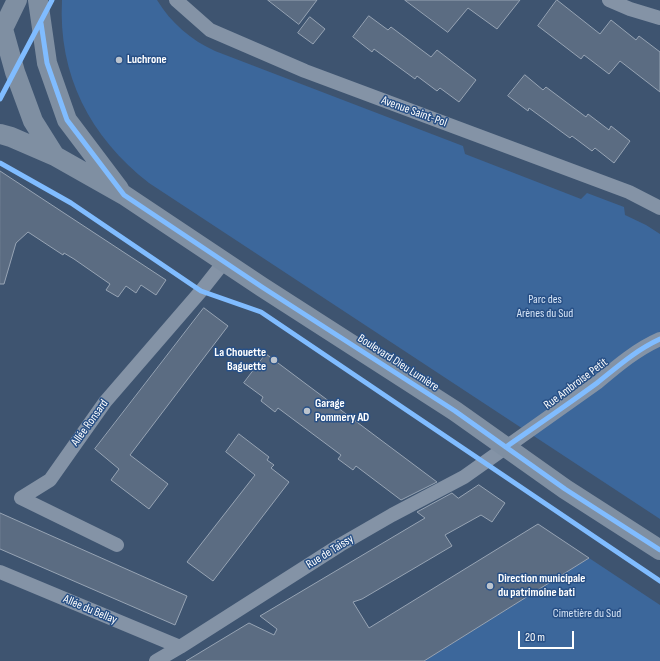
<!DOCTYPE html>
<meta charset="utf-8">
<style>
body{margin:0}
#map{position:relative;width:660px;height:661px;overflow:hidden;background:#3e5470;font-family:"Sofia Sans Condensed",sans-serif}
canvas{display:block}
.scale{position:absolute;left:518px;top:631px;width:56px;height:18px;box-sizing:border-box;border:2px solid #fff;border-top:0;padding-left:5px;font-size:12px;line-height:14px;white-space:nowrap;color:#fff;-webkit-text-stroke:3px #285086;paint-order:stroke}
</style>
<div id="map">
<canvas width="660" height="661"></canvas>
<div class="scale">20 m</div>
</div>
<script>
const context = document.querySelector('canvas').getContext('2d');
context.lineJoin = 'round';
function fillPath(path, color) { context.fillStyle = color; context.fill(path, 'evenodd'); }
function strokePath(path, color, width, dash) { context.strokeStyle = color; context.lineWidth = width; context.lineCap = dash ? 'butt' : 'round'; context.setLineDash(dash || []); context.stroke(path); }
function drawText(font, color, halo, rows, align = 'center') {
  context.font = font + ' "Sofia Sans Condensed",sans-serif'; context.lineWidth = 3; context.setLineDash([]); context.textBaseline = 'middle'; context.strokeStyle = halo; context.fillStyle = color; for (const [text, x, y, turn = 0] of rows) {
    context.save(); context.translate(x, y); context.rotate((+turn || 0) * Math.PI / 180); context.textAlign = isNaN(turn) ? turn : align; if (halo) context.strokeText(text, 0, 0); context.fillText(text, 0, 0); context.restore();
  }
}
fillPath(new Path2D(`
 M62,0H157C171,23 191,40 215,51L463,146L465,154L581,199L587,193L624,207L625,215L646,225L660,234V519L149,183C90,137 58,75 62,0Z
 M589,558L660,605V661H424Z`), '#3c679b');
const building = new Path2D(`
 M268,0H317L299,24Z
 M405,0H520L497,29L468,8L448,32Z
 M557,0L600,34L611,20L636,40L639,36L660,52V92L620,61L609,74L584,55L581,59L538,26Z
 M369,16L388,30L391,27L431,57L437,50L476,80L459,102L440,88L437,91L417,76L415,79L374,49L372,52L353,37Z
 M310,17L325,29L313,44L298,33Z
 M525,75L543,90L546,87L586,117L588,114L609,130L611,126L630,141L614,163L595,148L592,151L572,136L570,138L529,108L528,111L508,96Z
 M0,171L166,280L156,295L141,285L136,293L126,286L118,297L106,290L110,284L74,259L64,253L63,255L28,232L16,243L4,284H0Z
 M204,308L228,326L130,455L168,484L149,509L111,480L119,469L95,449Z
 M266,354L302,381L437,482L401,500L356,466L353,470L338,459L341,455L278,408L275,412L261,401L263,397L244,383Z
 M239,434L269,457L267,460L274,465L271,468L289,482L213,581L187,562L255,475L226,452Z
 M479,485L505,503L492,522L481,515L445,535L452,546L362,599L353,602L369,628L538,524L589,558L424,661H186L249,623L274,635L277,629L260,616L425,518L417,512L452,493L458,498Z
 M0,513L187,596L175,625L0,549Z`);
fillPath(building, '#5b6c82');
strokePath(building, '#97a4b4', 1);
strokePath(new Path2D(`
 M176,0L210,30L305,71L629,192L660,208
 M609,0L630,9L660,18
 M117,545L21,498L50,480L105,402L201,291L224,262
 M0,572L180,647
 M156,661L180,647L340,545L392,515L464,477L598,382C617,366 637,349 660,339`), '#8493a6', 14);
strokePath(new Path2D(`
 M38,0L47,63L67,120L119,189
 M3,29L15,72L33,121L55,156L124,195L262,287L455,411L565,489L660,550
 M0,35L17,0
 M0,134L11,137L55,156`), '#7f8fa2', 20);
strokePath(new Path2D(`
 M41,23L47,63L67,120L124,195L262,287L455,411L565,489L660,550
 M0,99L52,0
 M0,163L71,203L201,291L261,312L660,581
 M506,447C536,426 567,405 597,383C617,367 636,350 660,339`), '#80bcff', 5);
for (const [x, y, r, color] of [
 [119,60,4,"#bbc3cd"],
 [274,360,4,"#bbc3cd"],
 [307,411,4,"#bbc3cd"],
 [490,586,4,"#bbc3cd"]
]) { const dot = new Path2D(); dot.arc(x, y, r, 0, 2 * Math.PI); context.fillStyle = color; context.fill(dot); strokePath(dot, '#285086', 1.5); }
drawText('bold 12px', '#fff', '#285086', [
 ["Luchrone",127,60],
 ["La Chouette",266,353,"right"],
 ["Baguette",266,367,"right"],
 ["Garage",315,404],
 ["Pommery AD",315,418],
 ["Direction municipale",498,579],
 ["du patrimoine bati",498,593]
], 'left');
drawText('12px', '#fff', '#285086', [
 ["Avenue Saint-Pol",414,112,20],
 ["Boulevard Dieu Lumière",398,363,33],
 ["Rue Ambroise Petit",576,384,-37],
 ["Allée Ronsard",90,423,-54],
 ["Rue de Taissy",330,552,-32],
 ["Allée du Bellay",90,610,23]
]);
drawText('12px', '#d6e4f6', '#285086', [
 ["Parc des",545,300],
 ["Arènes du Sud",545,314],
 ["Cimetière du Sud",587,614]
]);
</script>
